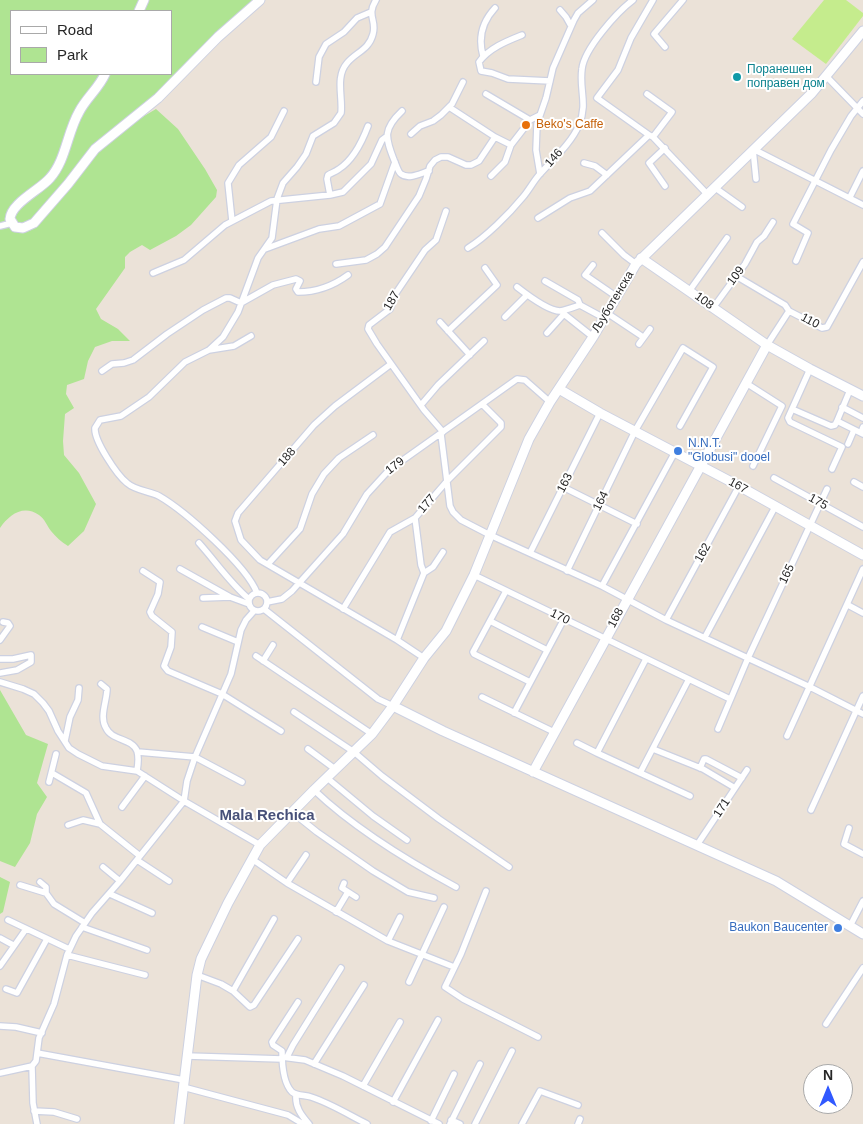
<!DOCTYPE html>
<meta charset="utf-8">
<style>
body{margin:0}
#map{position:relative;width:863px;height:1124px;overflow:hidden;background:#ebe2d8;font-family:Arial,sans-serif}
canvas{display:block}
.legend{position:absolute;left:10px;top:10px;width:162px;height:65px;box-sizing:border-box;background:#fff;border:1px solid #a9a9a9;margin:0;padding:6px 9px;list-style:none;font-size:15px;color:#272727}
.legend li{display:flex;align-items:center;gap:10px;height:25px}
.legend b{width:25px;border:1px solid #a9a9a9}
.north{position:absolute;left:803px;top:1064px;width:50px;height:50px;box-sizing:border-box;background:#fff;border:1px solid #a9a9a9;border-radius:50%;rotate:0deg;font-size:14px;font-weight:700;line-height:20px;text-align:center;color:#272727}
.north::after{content:'';display:block;margin:auto;width:18px;height:22px;background:#3159ff;clip-path:polygon(50% 0,100% 100%,50% 72%,0 100%)}
</style>
<div id="map">
<canvas width="863" height="1124"></canvas>
<ul class="legend">
<li><b style="height:6px;background:#fff"></b>Road</li>
<li><b style="height:14px;background:#afe492"></b>Park</li>
</ul>
<div class="north">N</div>
</div>
<script>
const context = document.querySelector('canvas').getContext('2d');
context.lineJoin = 'round';
function fillPath(path, color) { context.fillStyle = color; context.fill(path, 'evenodd'); }
function strokePath(path, color, width, dash) { context.strokeStyle = color; context.lineWidth = width; context.lineCap = dash ? 'butt' : 'round'; context.setLineDash(dash || []); context.stroke(path); }
function drawText(font, color, halo, rows, align = 'center') {
  context.font = font + ' Arial,sans-serif'; context.lineWidth = 4; context.setLineDash([]); context.textBaseline = 'middle'; context.strokeStyle = halo; context.fillStyle = color; for (const [text, x, y, turn = 0] of rows) {
    context.save(); context.translate(x, y); context.rotate((+turn || 0) * Math.PI / 180); context.textAlign = isNaN(turn) ? turn : align; if (halo) context.strokeText(text, 0, 0); context.fillText(text, 0, 0); context.restore();
  }
}
fillPath(new Path2D(`
 M0,0H140L135,11H11V74H102L51,172L10,207C0,225 18,240 34,228L72,184L93,154L127,126L156,109L178,129L205,169L217,190L216,197L191,225L176,236L150,250L142,245L130,252L125,257V268L96,309L101,319L118,329L130,341H112L95,347L88,361L84,379L67,385L66,394L74,408L65,414L63,441L64,455L79,473L96,504L84,531L68,546C61,542 56,537 51,531C47,526 45,519 39,515C23,504 9,515 0,528Z
 M148,0H256L148,101L89,149L75,171L33,219L24,225L18,224L14,219L15,214L51,182L79,117L108,74H171V11H142Z
 M0,690L26,735L48,744L37,783L47,797L37,814L30,843L15,867L0,861Z
 M0,877L10,882L3,912L0,914Z`), '#afe492');
fillPath(new Path2D(`
 M824,0H846L863,13V16L826,64L792,39Z`), '#c5ec8d');
const street = new Path2D(`
 M653,0L631,38L618,70L597,98L649,135L653,137L707,194
 M560,10L566,17L571,26
 M522,35C507,41 489,48 479,62L481,71L492,73L508,79L550,81
 M665,47L654,34L683,0
 M483,56C478,38 482,22 495,8
 M826,76L863,114
 M316,82L319,57L326,44L344,32L357,18L371,12
 M486,94L530,120
 M647,94L672,112L653,137
 M449,107L495,137L511,145
 M402,111C383,129 385,137 394,160C396,164 398,172 401,174C409,180 421,173 429,171
 M411,134L420,126L433,121L441,115L452,104L463,82
 M665,148L649,163L665,186
 M753,149L863,205
 M753,149L756,179
 M584,163L595,166L607,175
 M540,174L536,150L537,124L546,98L553,68L574,20L578,13L593,0
 M491,176L505,162L511,145L525,127L530,120L540,115
 M714,187L742,207
 M330,195L327,179L328,175C331,173 335,172 339,169C353,160 362,142 368,126
 M850,197L863,171
 M538,218L570,198L590,191L649,135
 M232,221L228,183L239,165L271,137L284,111
 M0,226L12,223
 M602,233L624,255L636,264
 M468,248C486,237 509,214 523,197C529,190 533,182 539,175C552,160 571,144 579,125C588,103 579,90 582,69C584,49 617,12 633,0
 M265,249L319,229L339,226L380,204L395,162
 M796,261L808,233L793,224L831,150L851,116L863,101
 M336,264L366,260L377,254L385,247L419,196L426,179L430,166L435,160L441,157H448L466,165H471L479,161L495,137
 M593,265L585,275L617,297
 M153,273L184,260L225,225L271,201L330,195L343,192L371,164L382,140L386,137
 M736,276L785,305L789,311
 M545,281L578,300L580,305L604,318
 M517,287C526,294 549,311 560,311C567,310 574,307 580,305
 M690,290L727,238
 M713,308L745,264L757,242L764,236L773,222
 M607,313L643,337
 M505,317L527,295
 M440,322L470,355
 M448,331L497,285L485,268
 M547,333L564,314L593,337
 M639,344L650,329
 M767,345L789,311L822,328L827,327L863,262
 M209,350L234,346L251,336
 M391,364L335,406L314,425L238,513L235,521L241,540L260,560L397,640L424,658
 M810,369L788,418L790,422L842,447L832,469
 M102,371L112,364L124,363L133,360L167,334L203,310L226,298H230L241,303L273,285L296,279L300,281L296,289L298,292C316,292 333,286 348,275
 M746,383L782,406L753,466
 M850,390L837,421L863,434
 M421,405L438,385L484,341
 M842,407L863,418
 M792,409L831,426L835,425L837,421
 M862,430L863,427
 M443,432L424,410L377,344L368,329L369,325L390,309L396,293L425,250L436,240L446,211
 M441,434L450,506L453,512L461,520L490,535L602,586L666,620L810,687L863,714
 M848,444L854,430
 M774,478L863,527
 M854,482L863,487
 M563,487L637,524
 M415,518L421,565L424,573
 M199,543C216,562 230,583 249,599
 M530,553L600,413
 M268,564L300,529L312,494L324,474L339,458L373,435
 M180,569L230,597L249,604
 M143,571L160,582L158,594L150,612L152,616L172,632L171,647L164,666L168,671L222,694L281,731
 M567,571L635,431L683,348L713,367L680,426
 M474,575L730,699
 M602,586L675,452
 M506,591L473,652L474,654L530,682
 M249 602a9 9 0 1 1 18 0a9 9 0 1 1-18 0Z
 M257,593C247,566 185,511 159,496C150,491 136,491 127,483C117,475 94,441 95,428L100,420L121,416L149,397L185,362L209,350L223,337L238,312L258,258L272,238L277,199L283,183L297,167L306,154L313,136L334,123L341,113C343,97 335,77 347,63C356,52 369,50 373,34C377,20 366,16 376,0
 M203,598L230,597
 M267,602L282,599L292,591L343,534L367,494L389,470L517,379L525,380L550,402
 M848,605L863,613
 M264,609L378,699L393,706
 M343,609L390,532L415,518L447,481L501,427V423L482,404
 M666,620L739,486
 M490,621L547,650
 M202,627L238,642
 M705,637L775,507
 M0,640L10,626L8,623L3,622
 M397,640L424,573L433,567L443,552
 M256,656L372,734
 M0,659H13L31,655V662L17,670L0,673
 M263,661L273,645
 M0,682L23,689L34,694L43,703L49,711L58,731L69,748L78,754L102,766L137,771L184,801L260,845
 M101,684L107,689C107,701 99,717 106,728C112,741 132,738 137,751C139,757 138,765 137,771
 M482,697L554,732
 M294,712L354,752L382,776L439,819L509,867
 M514,713L564,619
 M718,729L748,658L827,489
 M787,736L863,569
 M65,741L70,717L78,700L79,688
 M577,743L597,753L646,659
 M308,749L335,769
 M653,749L703,769L735,788
 M138,752L195,757L242,782
 M597,753L690,796
 M700,768L704,759H706L742,778
 M52,773L86,793L100,824L140,856
 M640,773L689,679
 M326,777L373,816L407,840
 M49,782L56,754
 M314,790C355,829 406,860 456,887
 M122,807L145,776
 M811,810L863,696
 M292,812L317,832L373,871L408,892L434,898
 M68,825L83,820L100,824
 M849,828L844,844L863,854
 M697,845L747,770
 M252,859L287,883L388,941L454,967
 M137,860L169,881
 M103,867L120,881
 M40,882L46,887V893
 M287,883L306,855
 M344,883L342,888L356,897
 M20,885L46,893L54,904L85,923
 M486,891L461,954L445,987L463,999L538,1037
 M110,894L152,913
 M336,912L348,892
 M8,920L69,949
 M850,926L863,901
 M82,927L147,950
 M0,938L13,945
 M388,941L400,917
 M67,955L145,975
 M0,966L26,929
 M197,975L221,984L233,991L250,1007L254,1005L298,939
 M409,982L444,907
 M6,989L17,993L47,939
 M233,991L274,919
 M298,1002L272,1042L273,1045L282,1051C282,1064 283,1083 292,1092C297,1096 305,1095 311,1097C330,1103 349,1115 367,1124
 M826,1024L863,968
 M0,1026L16,1027L42,1033
 M37,1053L184,1080
 M187,1056L282,1059
 M282,1057L305,1060L343,1076L439,1124
 M287,1057L293,1045L341,968
 M314,1064L364,985
 M32,1066L33,1103L37,1124
 M0,1073L32,1066L36,1061L39,1038L54,1004L67,955L76,936L92,913L120,881L184,801L187,781L195,757L231,674L241,630L246,620L254,611
 M363,1086L400,1022
 M183,1087L288,1115L303,1124
 M296,1095C295,1107 301,1115 309,1124
 M393,1102L438,1020
 M34,1111L54,1112L77,1119
 M451,1120L460,1124
 M431,1121L454,1074
 M450,1124L480,1064
 M475,1124L512,1051
 M522,1124L540,1091L578,1105
 M578,1124L580,1119`);
const secondary = new Path2D(`
 M139,11L144,0
 M105,74C99,88 86,98 79,112C67,133 66,160 50,178C40,190 11,203 10,219L15,227L23,228L34,223L68,184L95,149L158,98L218,37L260,0
 M641,258L767,345L810,369L863,396
 M559,389L600,413L739,486L863,555
 M393,706L443,731L776,881L863,934
 M533,772L767,345
 M179,1124L197,975L201,959L228,903L260,845L314,790L372,734L393,706L424,658L446,631L474,575L529,439L550,402L593,337L636,264L812,93L863,31`);
strokePath(street, '#cdd1e1', 8);
strokePath(secondary, '#cdd1e1', 11);
strokePath(street, '#fff', 5.5);
strokePath(secondary, '#fff', 9);
for (const [x, y, r, color] of [
 [737,77,5,"#0f9aa8"],
 [526,125,5,"#e8710a"],
 [678,451,5,"#3f7fe0"],
 [838,928,5,"#3f7fe0"]
]) { const dot = new Path2D(); dot.arc(x, y, r, 0, 2 * Math.PI); context.fillStyle = color; context.fill(dot); strokePath(dot, '#fff', 2); }
drawText('12px', '#0d838f', '#fff', [
 ["Поранешен",747,70],
 ["поправен дом",747,84]
], 'left');
drawText('12px', '#c56008', '#fff', [
 ["Beko's Caffe",536,125]
], 'left');
drawText('12px', '#272727', '#fff', [
 ["146",554,158,-49],
 ["109",736,276,-54],
 ["187",392,301,-60],
 ["108",704,301,36],
 ["Љуботенска",613,302,-59],
 ["110",810,321,28],
 ["188",287,457,-49],
 ["179",395,466,-38],
 ["163",565,483,-63],
 ["167",738,486,29],
 ["164",601,501,-64],
 ["175",818,502,29],
 ["177",427,504,-50],
 ["162",703,553,-61],
 ["165",787,574,-65],
 ["170",560,617,26],
 ["168",616,618,-62],
 ["171",722,808,-56]
]);
drawText('12px', '#366cbe', '#fff', [
 ["N.N.T.",688,444],
 ["\"Globusi\" dooel",688,458],
 ["Baukon Baucenter",828,928,"right"]
], 'left');
drawText('bold 15px', '#475079', '#fff', [
 ["Mala Rechica",267,816]
]);
</script>
